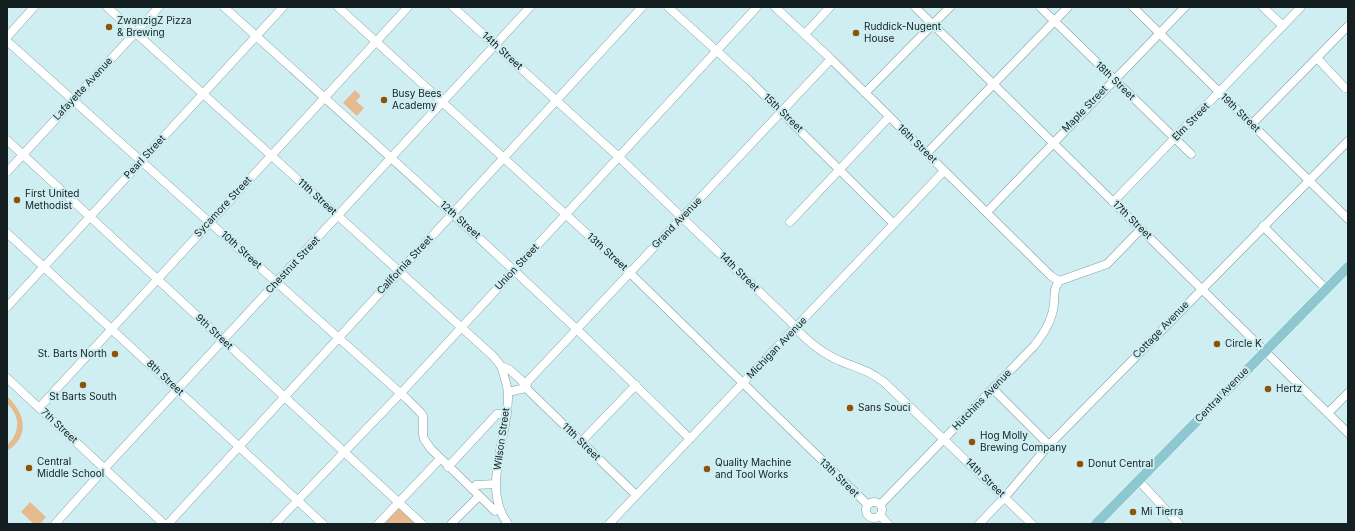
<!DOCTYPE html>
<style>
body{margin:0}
#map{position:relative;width:1355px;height:531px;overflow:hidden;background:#cfeef2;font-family:Inter,sans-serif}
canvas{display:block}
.frame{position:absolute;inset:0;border:8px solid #131f20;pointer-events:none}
</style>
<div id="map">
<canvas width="1355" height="531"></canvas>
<div class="frame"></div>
</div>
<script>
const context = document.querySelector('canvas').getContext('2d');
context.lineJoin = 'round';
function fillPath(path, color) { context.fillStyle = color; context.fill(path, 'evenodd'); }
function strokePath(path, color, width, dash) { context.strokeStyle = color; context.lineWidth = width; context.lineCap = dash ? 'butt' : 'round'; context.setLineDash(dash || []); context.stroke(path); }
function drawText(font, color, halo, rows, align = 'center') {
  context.font = font + ' Inter,sans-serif'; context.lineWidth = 4; context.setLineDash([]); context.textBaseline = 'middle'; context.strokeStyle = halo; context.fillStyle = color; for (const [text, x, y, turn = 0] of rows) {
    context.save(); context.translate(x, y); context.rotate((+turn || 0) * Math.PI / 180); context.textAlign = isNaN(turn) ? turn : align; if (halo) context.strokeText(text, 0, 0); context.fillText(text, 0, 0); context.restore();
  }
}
fillPath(new Path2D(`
 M355,90L361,96L356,101L364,108L357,116L343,103Z
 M7,396C25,413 31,436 7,451C7,443 9,444 13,438C21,426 17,412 7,404Z
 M30,502L46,517L40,524H34L21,512Z
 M399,506L418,524H382Z`), '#e5ba8e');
const minor = new Path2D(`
 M107,7L493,356L501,366L510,370L522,381L526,388
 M224,7C381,149 540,290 690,439
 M338,7L630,273L868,505
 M453,7L621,159L790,321C803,338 820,352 840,361C858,368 868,370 884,382L1032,524
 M668,7L749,80L894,224
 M775,7L831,59L1051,276L1059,281
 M915,7L1348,433
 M1040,7L1191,154
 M1133,7L1348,219
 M1263,7L1283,26
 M805,34L830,7
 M7,37L34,7
 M7,41L408,400L420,412L423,416V434L424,439L431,449L495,511
 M1317,58L1345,88
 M865,93L950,7
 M1252,124L1348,26
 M7,140L422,524
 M927,153L1068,7
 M7,172L159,7
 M1113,202L1301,7
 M987,212L1185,7
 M790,222L889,117
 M1263,226L1326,289
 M7,233L323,524
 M1059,281L1107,264L1141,229
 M7,307L283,7
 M501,366C504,375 507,384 508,393C510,434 480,488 508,524
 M7,378L164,524
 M526,388L528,381L831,59
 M993,389L1049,445
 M508,392L526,388L636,495
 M39,408L408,7
 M1328,413L1348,393
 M581,442L636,385
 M448,467L497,414H507
 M1139,481L1179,524
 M472,489L476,485L496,484
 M866 510a8 8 0 1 1 16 0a8 8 0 1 1-16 0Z
 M880,505L1034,346C1044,333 1052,321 1054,304C1055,293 1053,291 1059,281
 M880,515L888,524
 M55,524L105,468L530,7
 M168,524L642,7
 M275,524L401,393L757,7
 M378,524L440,459
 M451,524L479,496
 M609,524L944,171
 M979,524L1005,497L1049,445L1348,141`);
const major = new Path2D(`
 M1096,524L1348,267`);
strokePath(minor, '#83a0a4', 9);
strokePath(major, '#fff', 11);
strokePath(minor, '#fff', 8);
strokePath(major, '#8dc8d0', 10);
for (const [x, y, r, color] of [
 [109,27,4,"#8b5407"],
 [856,33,4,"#8b5407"],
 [384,100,4,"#8b5407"],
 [17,200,4,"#8b5407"],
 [1217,344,4,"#8b5407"],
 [115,354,4,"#8b5407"],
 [83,385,4,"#8b5407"],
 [1268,389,4,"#8b5407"],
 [850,408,4,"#8b5407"],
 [972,442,4,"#8b5407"],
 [1080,464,4,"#8b5407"],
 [29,468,4,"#8b5407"],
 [707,469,4,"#8b5407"],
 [1133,512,4,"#8b5407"]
]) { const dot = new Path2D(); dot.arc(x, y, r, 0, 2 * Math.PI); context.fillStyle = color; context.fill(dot); strokePath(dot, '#cfeef2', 1.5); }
drawText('10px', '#131f20', '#cfeef2', [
 ["ZwanzigZ Pizza",117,21],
 ["& Brewing",117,33],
 ["Ruddick-Nugent",864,27],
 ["House",864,39],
 ["Busy Bees",392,94],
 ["Academy",392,106],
 ["First United",25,194],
 ["Methodist",25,206],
 ["Circle K",1225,344],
 ["St. Barts North",107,354,"right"],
 ["Hertz",1276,389],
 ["St Barts South",83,397,"center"],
 ["Sans Souci",858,408],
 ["Hog Molly",980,436],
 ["Brewing Company",980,448],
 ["Central",37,462],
 ["Middle School",37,474],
 ["Quality Machine",715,463],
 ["and Tool Works",715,475],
 ["Donut Central",1088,464],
 ["Mi Tierra",1141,512]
], 'left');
drawText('10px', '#131f20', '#cfeef2', [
 ["14th Street",502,51,42],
 ["18th Street",1115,81,44],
 ["Lafayette Avenue",83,89,-47],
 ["Maple Street",1085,109,-46],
 ["15th Street",783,113,44],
 ["19th Street",1240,113,44],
 ["Elm Street",1191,122,-46],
 ["16th Street",917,144,44],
 ["Pearl Street",145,157,-47],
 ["11th Street",317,197,42],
 ["Sycamore Street",223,207,-47],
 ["12th Street",460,220,42],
 ["17th Street",1132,220,44],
 ["Grand Avenue",677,223,-46],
 ["10th Street",241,250,42],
 ["13th Street",607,252,42],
 ["Chestnut Street",293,265,-47],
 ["California Street",405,265,-47],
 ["Union Street",517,267,-47],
 ["14th Street",739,272,44],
 ["Cottage Avenue",1161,330,-46],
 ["9th Street",214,332,43],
 ["Michigan Avenue",777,348,-46],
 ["8th Street",165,378,43],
 ["Central Avenue",1222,395,-46],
 ["Hutchins Avenue",982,400,-46],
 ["7th Street",59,426,43],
 ["Wilson Street",502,439,-82],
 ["11th Street",581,442,44],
 ["13th Street",839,478,44],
 ["14th Street",985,478,44]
]);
</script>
